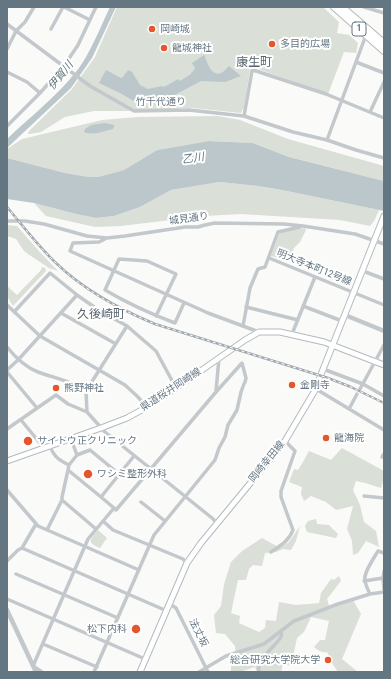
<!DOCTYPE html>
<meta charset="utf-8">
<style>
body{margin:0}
#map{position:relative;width:391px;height:679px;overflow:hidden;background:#fafaf8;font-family:"Roboto Condensed",sans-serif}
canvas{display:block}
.frame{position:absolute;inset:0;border:8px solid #657683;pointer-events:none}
</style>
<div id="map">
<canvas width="391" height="679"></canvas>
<div class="frame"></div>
</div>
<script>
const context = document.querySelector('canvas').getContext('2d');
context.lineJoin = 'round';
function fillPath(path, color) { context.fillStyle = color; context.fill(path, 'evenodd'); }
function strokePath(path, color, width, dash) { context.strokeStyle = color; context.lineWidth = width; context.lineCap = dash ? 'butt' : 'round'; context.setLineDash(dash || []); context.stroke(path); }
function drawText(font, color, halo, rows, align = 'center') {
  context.font = font + ' "Roboto Condensed","Noto Sans JP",sans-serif'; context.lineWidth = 4; context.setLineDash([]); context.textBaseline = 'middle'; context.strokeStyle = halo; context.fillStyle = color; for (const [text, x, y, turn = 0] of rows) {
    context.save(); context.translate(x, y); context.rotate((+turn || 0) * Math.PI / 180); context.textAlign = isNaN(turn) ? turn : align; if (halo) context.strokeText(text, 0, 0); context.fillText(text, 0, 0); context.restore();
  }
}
fillPath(new Path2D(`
 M117,7H323L339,22L337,33L349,35L358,43L356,53L344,52L328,94L255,68L250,70L244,107L241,113L193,108H183L166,110H134L127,111H94L65,117L41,132L30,134H28L29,131L72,89L95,57Z
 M218,116L240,120L288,139L384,166V181L289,157L253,143L209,141L157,150L124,170L98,177H89L65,173L7,158V149L22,139L102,120L137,117Z
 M220,182L258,186L282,190L379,210L374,221L370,226L340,220L241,214L204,216L121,226L95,227L46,216L34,203L76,214L96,218L114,216L140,207L171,190Z
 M7,225L17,226L38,250L58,271L49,268L28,254L24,251L16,239L7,236Z
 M305,228L306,230L300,242L294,248L289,261L271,256L280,232Z
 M42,267L45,268L46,271L13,306L7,296V286L17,295L41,270Z
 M342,448L384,471V478L381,488L365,483L356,481L353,490L360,505L364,522L376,531L379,547L366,541L358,553L353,555L352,541L347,529L353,506L336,510L326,502L311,496L304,501L301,494L302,487L289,482L294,469L298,470L303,462L309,451L331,460Z
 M316,519L317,524L329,525L338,534L336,538L307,532L305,526L308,521Z
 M300,526L296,541L291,550L283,549L276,552L265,553L262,566L253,565L249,569L246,580H238L231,613L240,616L239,623L259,632L265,628L266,620L276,621L279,602L296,605L319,603L321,593L331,579L334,580L339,576L341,581L327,599L330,609L353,600L361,614L342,659L358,672H338L332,663L327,652C321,653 318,650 314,647L320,640H325L329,621L311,617L304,632L297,638L291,666L283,664L281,672H257L255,667L240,672H231V662L236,657L235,646L225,634L216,633L214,615L221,606L224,584L231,562L242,551L262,538L280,548L289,542Z
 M98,530L107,538L100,548C86,542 90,540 98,530Z`), '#dadfd7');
fillPath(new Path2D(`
 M110,7H116L92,58L71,88L7,148V139C32,115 69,87 86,57C95,41 102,24 110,7Z
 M204,55C207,61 211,77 221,73C224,72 227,68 229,66L241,76L225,82L201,81L169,98L160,102L153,103L136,102L132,100L120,93L99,83L106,70L121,78L123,77L128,70L132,72L140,85L148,89L162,86V87L166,86L178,79L180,81L191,74V73L194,70L195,68L192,63Z
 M105,123L114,125V127L113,129C104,131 93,136 84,132L85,129L91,125Z
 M209,141L253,143L289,157L384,181V211L282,190L258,186L220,182L171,190L140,207L114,216L96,218L76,214L34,203L7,199V158L65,173L89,177H98L124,170L157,150Z`), '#bbc7cb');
const secondary = new Path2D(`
 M7,461L101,428L127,418L147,407L176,388L245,340L259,332H280L311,339L324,342L384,365
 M140,672L187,563L201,543L285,441L314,392L384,216`);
const trunk = new Path2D(`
 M334,7L384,51
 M342,7L384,43`);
strokePath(secondary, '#b3babf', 7);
strokePath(trunk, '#b4b9bd', 8);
strokePath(new Path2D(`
 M64,7L90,20
 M364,7L384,13
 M7,24L90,86L134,111L189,110L244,116L293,132L327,140L356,150L384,158
 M51,29L63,7
 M7,49L16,31L25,22L34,7
 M356,62L384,73
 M7,72L27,82L40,93
 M370,112L384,82
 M244,116L252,71L253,70L326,94L384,118
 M7,126L40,93L64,66L78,45L96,7
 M327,140L366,35
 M7,221H25L44,224L87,236L107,238L125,236L185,227H198L205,225L215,223L284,224L303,226L355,234L384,244
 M105,239L99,242L73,243L70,251L208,313L259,332
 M269,258L384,305
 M363,271L384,279
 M77,295L97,309L127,326
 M7,305L40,336L125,385L137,396L147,407
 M303,306L342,321
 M246,307L298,320
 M61,313L116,344
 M156,316L176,274L147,261L119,259L105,290C127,303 151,314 175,323L184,303
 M243,326L250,288L258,269L265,267L278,232L300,227
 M292,334L315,277
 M7,347C15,357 25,367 38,372C54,378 72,381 86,391
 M323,369L363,384L384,396
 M7,370L18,360L77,295L50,273L14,312
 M7,372L37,408
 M316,389L384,430
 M360,389L384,345
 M216,391L219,358
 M349,409L357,394
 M87,412L86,391L127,326L156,351L176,388
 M21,420L44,448
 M7,429L56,395L68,404L87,412L105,432L212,518L217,523
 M71,439L77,455L69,465L68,470L101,497L134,456
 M50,446C54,457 59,460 69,465
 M77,455L90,450L119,474
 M382,457L384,454
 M68,470L62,497V500L96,529
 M7,490L38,526L139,570
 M364,496L384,498
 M101,497L114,508
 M141,502L165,521
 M103,521L113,530L183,559L187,563
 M47,530L62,500
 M22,548L167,611
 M271,552C280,546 289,541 293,530L281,497V491L295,451L285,441
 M7,561L18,550L22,548L36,524
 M384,571L383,578L384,589
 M16,574L118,618
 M364,581L383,578
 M370,594C368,590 366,586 365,581C363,573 374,558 378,551L384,553
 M7,599L145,659
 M170,604L176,608L208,672
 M43,644L97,667
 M42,672L33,666L88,539L114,508L116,510L216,392L242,363L246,378L245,382L244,384L241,392L237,410L228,425L225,437L219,448L215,460L154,535L94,672
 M199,672L226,656L264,644L294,621L338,604L370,594L384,592
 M259,672C255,660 276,646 281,637C282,634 282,634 281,631`), '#c3c8cc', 3.5);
strokePath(new Path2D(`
 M345,315L384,331
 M7,610L36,672`), '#c3c8cc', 4.5);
strokePath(secondary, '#fff', 5);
strokePath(trunk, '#fff', 6);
const rail = new Path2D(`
 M7,207C23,226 38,246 56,263C85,291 119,309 155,324L328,378L351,387L384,403`);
strokePath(rail, '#a2aab0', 2.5);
strokePath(rail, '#fff', 1, [3]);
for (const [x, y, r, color] of [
 [152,29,4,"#e4572e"],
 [272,44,4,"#e4572e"],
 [164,48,4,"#e4572e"],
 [292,385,4,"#e4572e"],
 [56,388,4,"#e4572e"],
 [326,438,4,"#e4572e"],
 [28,441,5,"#e4572e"],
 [88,474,5,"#e4572e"],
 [136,629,5,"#e4572e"],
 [328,660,4,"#e4572e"]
]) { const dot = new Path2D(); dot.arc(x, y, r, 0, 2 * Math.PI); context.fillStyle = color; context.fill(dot); strokePath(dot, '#fff', 1.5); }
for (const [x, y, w] of [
 [359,29,14]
]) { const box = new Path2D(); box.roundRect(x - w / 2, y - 7, w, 14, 3); context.fillStyle = '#fff'; context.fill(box); strokePath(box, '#657683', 1); }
drawText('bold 9px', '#657683', null, [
 ["1",359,29]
]);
drawText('10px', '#657683', '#fff', [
 ["岡崎城",160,29],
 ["多目的広場",280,44],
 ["龍城神社",172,48],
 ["金剛寺",300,385],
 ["熊野神社",64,388],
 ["龍海院",334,438],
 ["サイトウ正クリニック",37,441],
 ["ワシミ整形外科",97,474],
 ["松下内科",127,629,"right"],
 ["総合研究大学院大学",320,660,"right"]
], 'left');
drawText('10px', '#657683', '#fff', [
 ["竹千代通り",161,102],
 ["城見通り",189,219,-8],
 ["明大寺本町12号線",314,268,22],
 ["県道桜井岡崎線",171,390,-33],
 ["岡崎幸田線",267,462,-51],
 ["法丈坂",198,633,63]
]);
drawText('italic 11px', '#60757c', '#fff', [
 ["伊賀川",61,76,-51],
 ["乙川",193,159,-8]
]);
drawText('12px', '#57646e', '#fff', [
 ["康生町",254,63],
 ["久後崎町",101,315]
]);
</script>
